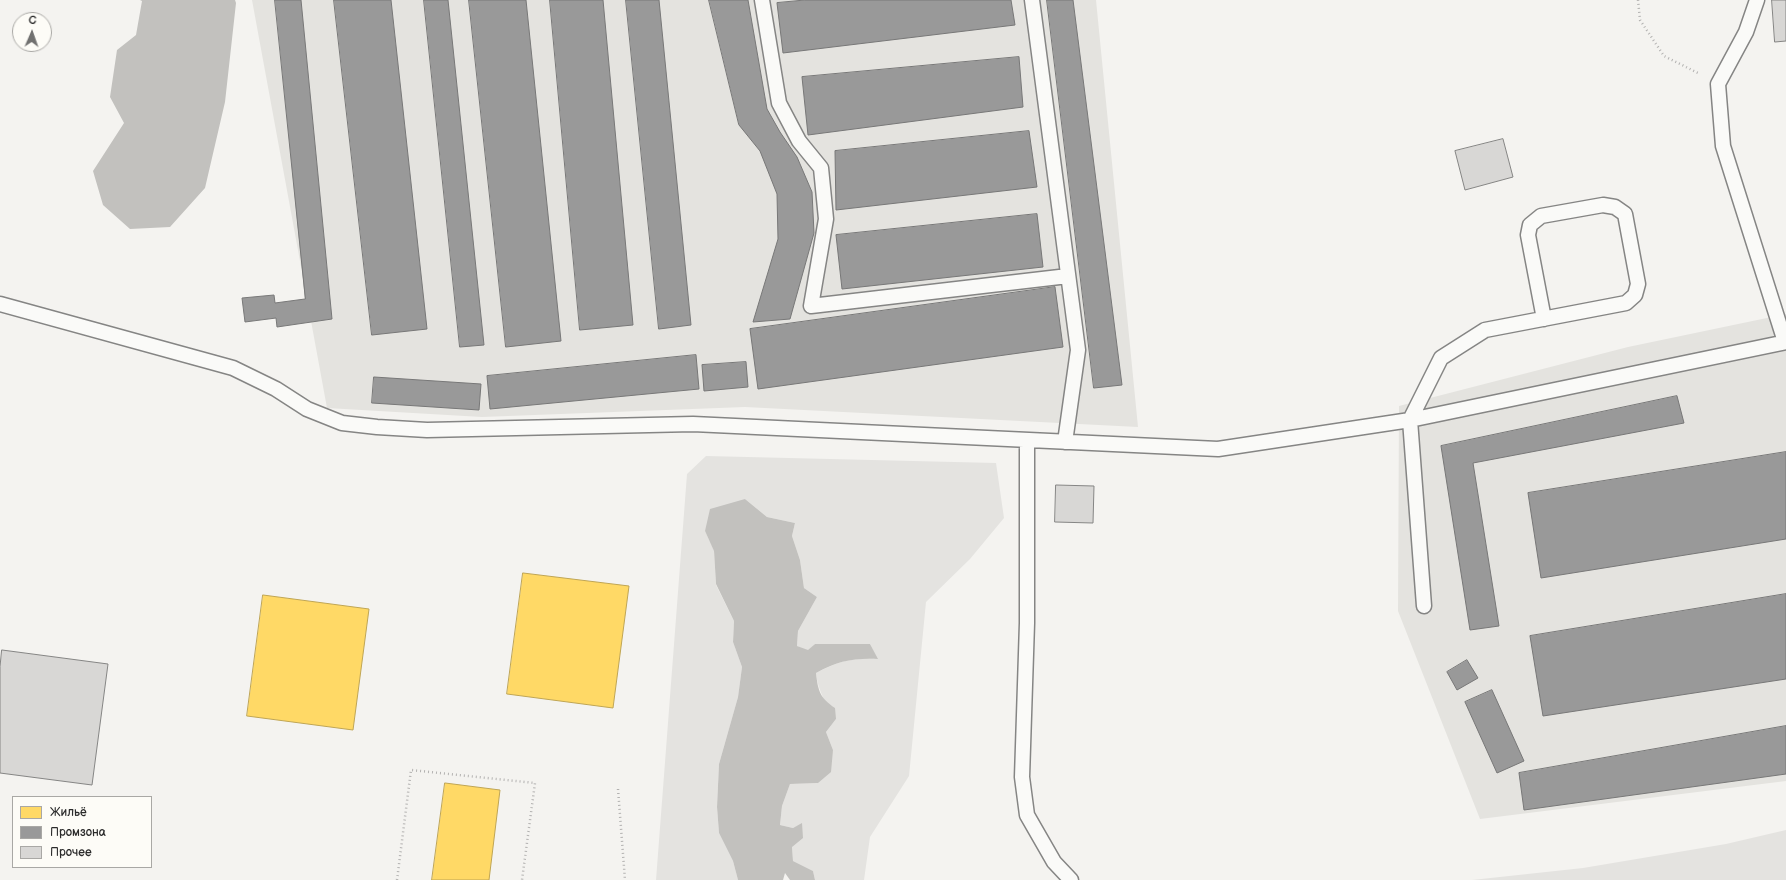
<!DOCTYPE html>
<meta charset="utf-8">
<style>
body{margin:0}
#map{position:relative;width:1786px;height:880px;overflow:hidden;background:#f4f3f0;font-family:"Balsamiq Sans",sans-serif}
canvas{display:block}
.legend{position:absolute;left:12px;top:796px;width:140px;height:72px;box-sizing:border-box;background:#fdfcf7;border:1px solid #a9a8a5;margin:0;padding:5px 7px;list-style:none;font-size:12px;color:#2b2b2b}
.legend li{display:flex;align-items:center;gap:8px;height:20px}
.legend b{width:20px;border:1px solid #a9a8a5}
.north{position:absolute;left:12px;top:12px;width:40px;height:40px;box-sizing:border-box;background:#fdfcf7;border:1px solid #a9a8a5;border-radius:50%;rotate:2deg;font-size:11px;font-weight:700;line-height:16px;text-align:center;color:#2b2b2b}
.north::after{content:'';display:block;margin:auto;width:14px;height:18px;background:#717170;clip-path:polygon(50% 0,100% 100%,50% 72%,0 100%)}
</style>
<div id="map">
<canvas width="1786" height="880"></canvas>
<ul class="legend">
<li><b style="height:11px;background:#ffd966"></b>Жильё</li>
<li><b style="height:11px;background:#999"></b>Промзона</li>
<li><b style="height:11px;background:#d8d7d5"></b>Прочее</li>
</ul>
<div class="north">С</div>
</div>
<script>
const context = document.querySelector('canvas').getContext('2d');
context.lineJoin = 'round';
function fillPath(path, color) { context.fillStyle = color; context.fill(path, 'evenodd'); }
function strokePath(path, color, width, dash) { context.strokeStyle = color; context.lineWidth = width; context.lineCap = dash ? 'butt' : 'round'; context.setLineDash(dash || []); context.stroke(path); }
fillPath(new Path2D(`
 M252,0H1096L1138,427L745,407L482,417L327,408Z
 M1786,314V781L1480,819L1398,611L1399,406L1628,347Z`), '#e4e3df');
fillPath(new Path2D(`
 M706,456L996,463L1004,518L970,559L926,602L909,776L870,837L864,880H815L813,871L793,861L792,847L802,824L793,828L780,825L782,806L790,784L818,783L833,750L826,732L836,719C826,704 818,691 816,673C840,661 850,658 877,659L870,644H815L808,651L797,646L798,631L817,597L804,588L800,560L792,536L795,523L767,517L745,499L705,531L714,550L716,585L734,621L733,642L742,667L738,697L719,764L717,807L719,833L733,861L738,880H656L687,474Z
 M1786,830V880H1472L1583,868L1726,844Z`), '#e4e3e0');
fillPath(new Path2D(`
 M140,0H235L236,3L225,102L205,188L170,227L130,229L103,205L93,171L124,123L110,97L117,50L136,35L142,1Z
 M745,499L767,517L795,523L792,536L800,560L804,588L817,597L798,631L797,646L808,650L815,644H870L878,659C853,658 838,661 816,673C818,691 820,698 835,708L836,719L826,732L833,750L831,772L818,783L790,784L782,806L780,825L793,828L802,823L803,838L792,847L793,861L813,871L815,880H790L785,873L783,880H738L733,861L719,833L717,807L719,764L738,697L742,667L733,642L734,621L716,584L714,551L705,531L710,509Z`), '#c2c1be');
const homes = new Path2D(`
 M523,573L629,586L613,708L507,694Z
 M263,595L369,609L353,730L247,716Z
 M445,783L500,790L489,880H432Z`);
fillPath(homes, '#ffd966');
strokePath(homes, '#bfa554', 1);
const industry = new Path2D(`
 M275,0H301L332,319L277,327L276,318L245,322L242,298L274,295L275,303L305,299Z
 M334,0H391L427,329L372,335Z
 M424,0H448L484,345L460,347Z
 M469,0H526L561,341L506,347Z
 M550,0H603L633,325L580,330Z
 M626,0H659L691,325L659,329Z
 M709,0H748L767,109L780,132L797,157L812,192L814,233L790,319L753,322L778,239L777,194L760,151L739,125Z
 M805,0H1011L1015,25L783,53L777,3Z
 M1047,0H1073L1122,385L1094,388Z
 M1019,57L1023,107L808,135L802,77Z
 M1029,131L1037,187L836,210L835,151Z
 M1037,214L1043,267L842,289L836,235Z
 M1055,287L1063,347L758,389L750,329Z
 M696,355L699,389L490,409L487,376Z
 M746,362L748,387L704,391L702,365Z
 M374,377L481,384L479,410L372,403Z
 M1677,396L1684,423L1473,463L1499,626L1470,630L1441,446Z
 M1786,452V539L1541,578L1528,493Z
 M1786,594V679L1543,716L1530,636Z
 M1467,660L1478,678L1457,690L1447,672Z
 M1492,690L1524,761L1497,773L1465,702Z
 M1786,726V774L1524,810L1519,773Z`);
fillPath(industry, '#999');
strokePath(industry, '#787878', 1);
const building = new Path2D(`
 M1772,0H1786V41L1775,42Z
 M1503,139L1513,177L1465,190L1455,151Z
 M1056,485L1094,486L1093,523L1055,522Z
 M2,650L108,664L92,785L0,773V667Z`);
fillPath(building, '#d8d7d5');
strokePath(building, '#858584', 1);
const service = new Path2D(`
 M762,0L779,103L799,141L821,168L826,219L811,306L1068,276
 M1032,0L1078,350L1065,442
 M1757,0L1746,32L1718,84L1723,146L1785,342
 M0,304L233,368L276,389L307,409L342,423L377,427L427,430L693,424L1218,449L1410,420L1786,342
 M1027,440V623L1022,777L1027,815L1054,862L1071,880
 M1424,606L1410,420L1441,358L1485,330L1626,303L1635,295L1638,284L1625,214L1615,207L1603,205L1541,216L1530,225L1528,235L1544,319`);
strokePath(service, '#858584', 17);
strokePath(new Path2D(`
 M1638,0L1640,20L1664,56L1700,74
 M618,789L625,880
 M397,880L411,770L535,783L522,880`), '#b3b2b1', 2.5, [1, 3]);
strokePath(service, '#fafaf8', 14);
</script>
